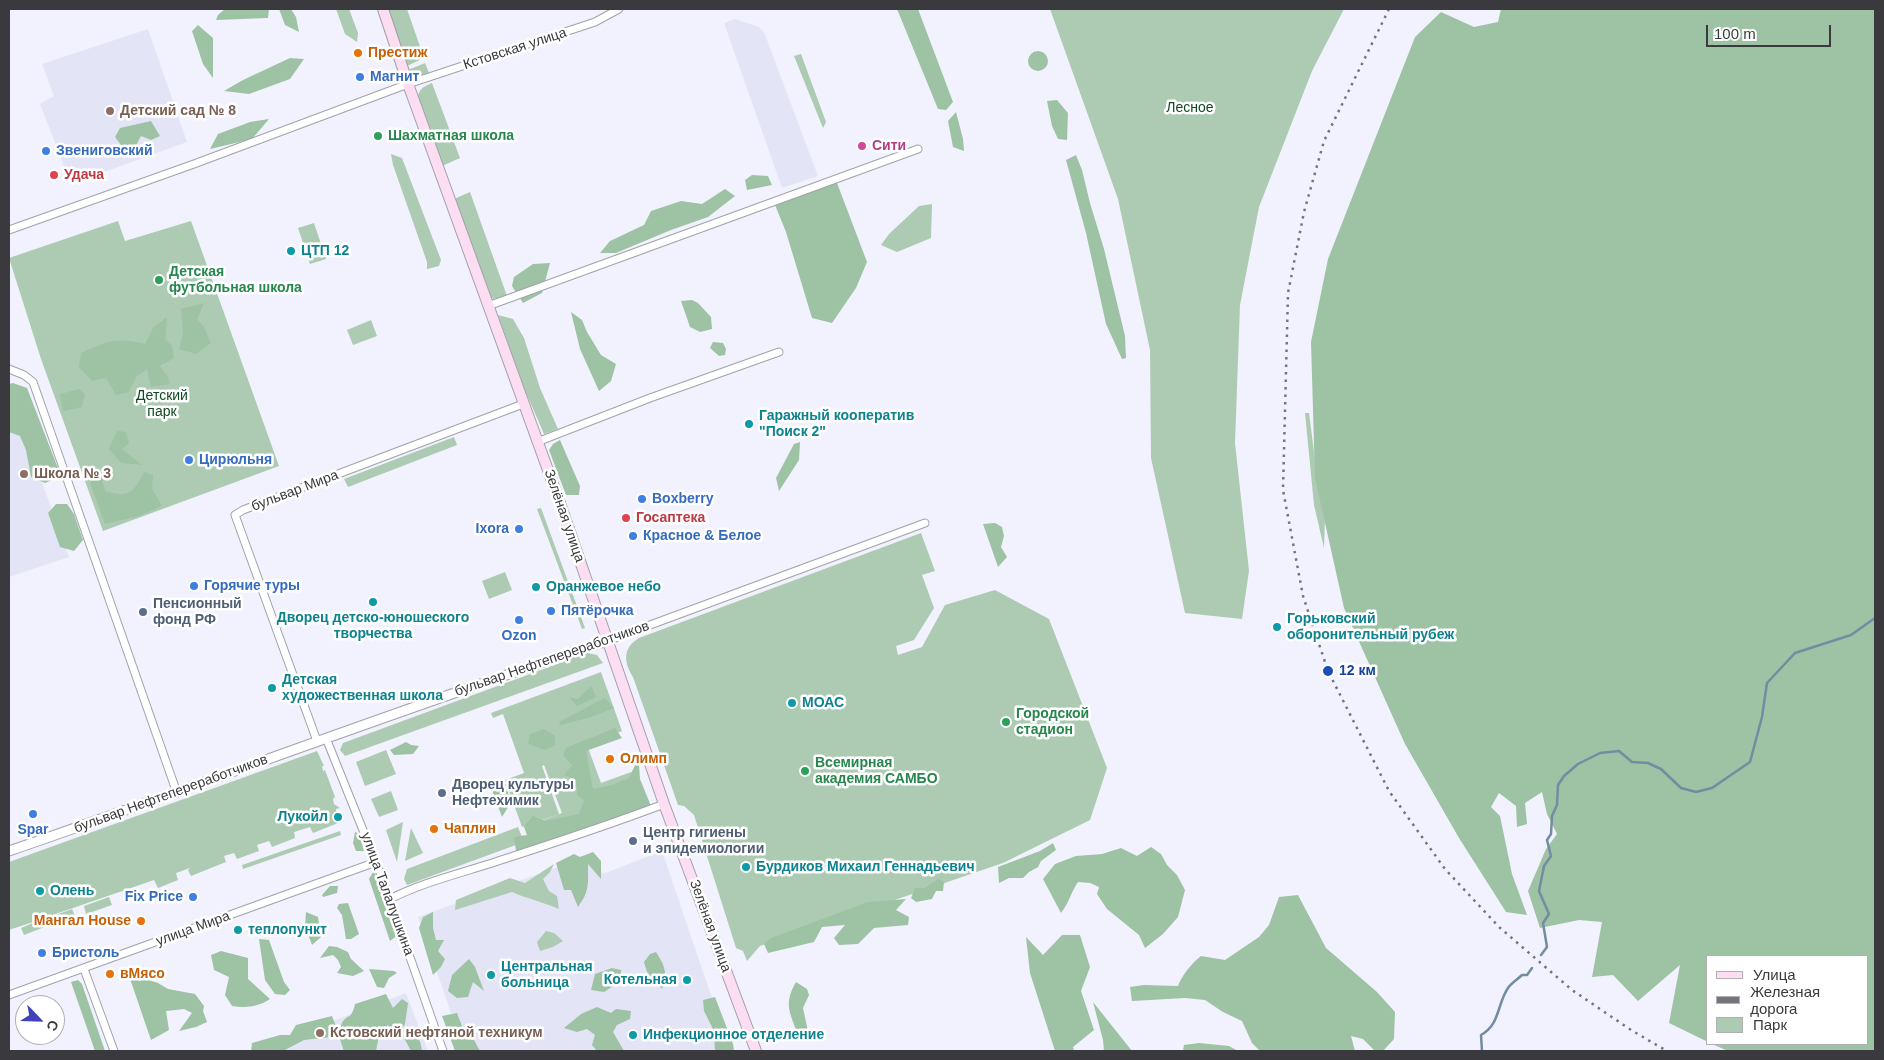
<!DOCTYPE html>
<meta charset="utf-8">
<style>
body{margin:0}
#map{position:relative;width:1884px;height:1060px;overflow:hidden;background:#f1f2fd;font-family:Arial,sans-serif}
canvas{display:block}
.frame{position:absolute;inset:0;border:10px solid #3a3a3e;pointer-events:none}
.legend{position:absolute;left:1706px;top:955px;width:162px;height:90px;box-sizing:border-box;background:#fff;border:1px solid #b0b0b2;margin:0;padding:6px 9px;list-style:none;font-size:15px;color:#3a3a3e}
.legend li{display:flex;align-items:center;gap:10px;height:25px}
.legend b{width:25px;border:1px solid #b0b0b2}
.north{position:absolute;left:15px;top:995px;width:50px;height:50px;box-sizing:border-box;background:#fff;border:1px solid #b0b0b2;border-radius:50%;rotate:114deg;font-size:14px;font-weight:700;line-height:20px;text-align:center;color:#3a3a3e}
.north::after{content:'';display:block;margin:auto;width:18px;height:22px;background:#4142b7;clip-path:polygon(50% 0,100% 100%,50% 72%,0 100%)}
.scale{position:absolute;left:1706px;top:25px;width:125px;height:22px;box-sizing:border-box;border:2px solid #3a3a3e;border-top:0;padding-left:6px;font-size:15px;line-height:18px;white-space:nowrap;color:#3a3a3e;-webkit-text-stroke:4px #fff;paint-order:stroke}
</style>
<div id="map">
<canvas width="1884" height="1060"></canvas>
<div class="frame"></div>
<ul class="legend">
<li><b style="height:6px;background:#fcddf1"></b>Улица</li>
<li><b style="height:6px;background:#75757c"></b>Железная дорога</li>
<li><b style="height:14px;background:#adcbb2"></b>Парк</li>
</ul>
<div class="north">С</div>
<div class="scale">100 m</div>
</div>
<script>
const context = document.querySelector('canvas').getContext('2d');
context.lineJoin = 'round';
function fillPath(path, color) { context.fillStyle = color; context.fill(path, 'evenodd'); }
function strokePath(path, color, width, dash) { context.strokeStyle = color; context.lineWidth = width; context.lineCap = dash ? 'butt' : 'round'; context.setLineDash(dash || []); context.stroke(path); }
function drawText(font, color, halo, rows, align = 'center') {
  context.font = font + ' Arial,sans-serif'; context.lineWidth = 5; context.setLineDash([]); context.textBaseline = 'middle'; context.strokeStyle = halo; context.fillStyle = color; for (const [text, x, y, turn = 0] of rows) {
    context.save(); context.translate(x, y); context.rotate((+turn || 0) * Math.PI / 180); context.textAlign = isNaN(turn) ? turn : align; if (halo) context.strokeText(text, 0, 0); context.fillText(text, 0, 0); context.restore();
  }
}
fillPath(new Path2D(`
 M735,19L759,27L764,32L818,176L782,188L724,23Z
 M148,29L187,142L71,184L40,104L54,96L42,64Z
 M9,391L69,557L9,577Z
 M662,851L730,1051H464L418,917L594,854L603,874Z
 M406,993L428,1051H250L336,1020Z`), '#e3e5f7');
fillPath(new Path2D(`
 M336,9H349L358,33L357,42L345,34Z
 M388,9H407L424,58L407,66Z
 M1050,9H1344L1312,71L1259,207L1240,305L1235,443L1249,571L1242,619L1185,613L1151,458L1150,350L1118,199Z
 M801,54L826,122L823,128L794,56Z
 M425,63L429,73L414,77L410,74L408,70Z
 M432,83L460,158L442,166L418,97C419,88 425,86 432,83Z
 M391,154L402,158L441,260L439,266L427,269V262L393,165Z
 M470,192L507,296L493,299L489,295L454,199Z
 M932,204L931,238L897,252L881,245L889,234L919,206Z
 M118,221L125,241L191,221L279,466L103,531L41,359L9,258Z
 M314,223L326,259L310,264L298,228Z
 M498,315L513,319L524,338L540,388L558,429L544,434L524,388Z
 M371,320L377,336L353,345L347,330Z
 M1305,413H1309L1317,475L1325,515L1324,548L1314,505Z
 M454,437L457,445L348,487L344,479Z
 M541,508L585,628L582,629L537,509Z
 M921,533L935,571L922,575L934,608L914,640L896,646L898,655L922,647L945,605L995,590L1049,619L1107,768L1090,820L1003,863L760,946L747,961L743,951L736,948L694,815L684,806L678,805L633,677C624,663 622,648 639,638Z
 M505,572L512,590L489,599L482,581Z
 M587,653L597,655L603,663L345,756L340,750L343,743Z
 M601,672L622,731L587,745L601,783L634,771L647,806L532,847L524,827L562,813L544,765L542,766L559,814L522,827L505,780L524,773L503,714L493,718L491,713Z
 M386,750L396,774L365,786L356,762Z
 M317,751L324,766H322L323,771L325,770L335,797L333,799L334,804L340,808L336,809L338,823L313,833L310,827L294,832L295,838L272,847L269,841L257,845L259,851L237,859L234,853L224,856L226,862L191,876L188,870L190,868L176,873L178,880L158,888L154,880L44,918L47,926L24,935L21,928L42,919L9,930V862Z
 M391,791L398,810L379,817L371,799Z
 M403,822L397,862L386,830Z
 M518,827L524,842L407,885L404,879L407,869Z
 M411,828L423,853L405,861Z
 M340,831L341,835L243,869L242,865Z
 M554,864L550,872L543,879L549,891L557,896L559,909C543,902 528,899 512,892L455,910L456,900L510,878L525,883Z
 M109,897L112,905L86,914L84,906Z
 M72,909L75,916L56,923L53,916Z
 M546,931L554,933L563,941L553,947L540,951L537,942Z`), '#adcbb2');
fillPath(new Path2D(`
 M225,9H269L268,18L216,20L218,15Z
 M279,9H291L296,17L299,32L285,25Z
 M897,9H918L953,102L946,110L938,109Z
 M1501,9H1875V1051H1728L1712,1044H1868V956H1708V1042L1669,1023L1680,965L1638,1001L1613,975L1592,977L1602,922L1579,920L1540,928L1528,891L1546,849L1557,834L1547,814L1542,792L1525,803L1527,824L1517,827L1516,806L1499,793L1491,807L1500,816L1512,874L1527,915L1506,912L1459,838L1405,744L1344,608L1315,478L1311,342L1328,259L1415,37L1441,12L1474,27L1498,22Z
 M198,25L213,38V78L203,64L192,31Z
 M1028 61a10 10 0 1 1 20 0a10 10 0 1 1-20 0Z
 M290,58L304,59L290,79L249,94L224,91L243,80Z
 M1057,100L1068,113L1067,140L1058,139L1052,126L1047,101Z
 M956,112L963,139L964,151L953,147L948,121Z
 M269,119L252,139L210,149L218,134L250,122Z
 M151,121L160,136L151,140L141,136L130,157L115,137L120,128Z
 M1076,155L1082,170L1090,203L1104,249L1125,336L1126,358L1122,359L1106,324L1086,233L1066,160Z
 M752,175L768,176L772,185L747,190L745,180Z
 M837,183L867,262L856,288L832,323L812,318L786,232L775,205Z
 M725,189L735,196L708,217L671,230L616,253H600L610,241L644,225L651,211L681,201L702,204Z
 M550,263L542,293L523,303L512,286L514,277L533,264Z
 M692,300L698,303L711,317L712,329L700,332L690,327L681,301Z
 M204,303L197,319L204,327L211,343L196,354L179,349L183,333L181,309Z
 M571,312L582,320L587,332L601,355L616,364L611,381L599,391L580,349Z
 M167,317L165,339L172,346L174,358L160,366L168,377L170,384L151,387L147,369L136,377L129,392L116,395L106,378L92,381L79,367L81,353C108,341 116,337 145,344L153,328Z
 M713,342L723,343L726,349L725,355L719,356L710,348Z
 M13,383L27,388L61,476L45,483L31,477L26,450L20,436L9,432V384Z
 M79,389L85,394L82,407L63,411L60,394Z
 M117,431L126,432L129,443L122,449L142,465L121,463L109,449Z
 M560,440L580,486L579,495H566L549,450L553,444Z
 M800,442L799,460L779,491L776,478L794,444Z
 M144,472L153,475L152,489L162,506L139,516L105,524L90,482L101,476L105,491C128,498 134,493 144,472Z
 M56,504H67L74,514L83,540L74,551L60,547L48,513Z
 M995,523L1002,527L1004,536L1001,547L1007,557L998,567L983,524Z
 M591,686L596,697L577,706L570,698L578,699Z
 M605,698L614,708L591,717L560,725L559,722Z
 M615,728L622,738L586,751L593,789L612,785L629,778L637,761L639,765L640,779L651,806L516,851L514,837L527,835L524,826L533,816L545,821L579,814L584,800L577,795V787L572,778L564,775L572,765L563,755L566,748Z
 M544,729L555,736V745L545,750L528,744L530,734Z
 M406,742L411,745L419,746L413,754L394,755L390,750Z
 M499,782L507,785L510,804L502,817L493,793L491,783Z
 M355,832L359,834L364,851H356L353,843Z
 M1053,843L1056,850L1041,861L1038,867L1029,872L1023,878H1009L999,883L998,867L1040,851Z
 M1151,847L1161,854L1167,865L1177,875L1185,890L1178,917L1163,934L1145,948L1139,935L1107,909L1097,894L1099,887L1090,883L1078,882C1071,892 1069,903 1061,913L1043,879L1055,864L1076,856L1102,854L1121,848L1137,856Z
 M593,852L601,861V879L588,864C588,883 590,891 578,907L571,890H564L556,863L574,854L580,857Z
 M373,872L380,879L389,902L385,908L393,910L399,934L390,941L369,879Z
 M938,879L944,882L943,891H936L932,899L916,902L911,898L915,888H925Z
 M330,886H338L337,893L323,897L322,895Z
 M1298,895L1326,948L1377,992L1395,1012L1394,1039L1383,1051H1375L1363,1039L1351,1036L1355,1051H1260L1252,1043L1242,1021L1223,1012L1205,1000L1185,998L1132,1001L1130,987L1144,985L1178,986C1182,975 1192,963 1201,956L1225,960L1259,937L1269,925L1279,897Z
 M906,899L896,910L909,917L908,925L874,928L858,944L839,945L834,938L845,925L822,927L814,942L768,953L764,944L771,938L868,902Z
 M348,903L359,934L351,939H346L342,915L337,908L339,904Z
 M306,912L318,917L321,937L312,945L305,926Z
 M433,912V928L436,940H444L438,951L445,959L441,967L433,975L419,928L423,917Z
 M1062,935H1080L1090,967L1081,991L1094,1030L1073,1047L1074,1051H1055L1030,973L1026,937L1043,955Z
 M259,939L269,940L284,982L290,990L285,995L275,994L265,980Z
 M329,946L337,947L348,952L351,959L364,971L353,976L337,973L341,967L338,960L333,955L320,958Z
 M221,951L248,958V979L270,999C258,1007 246,1008 232,1006L225,995L229,977L214,970L211,955Z
 M656,952C665,966 668,973 662,989L647,972L644,962L650,954Z
 M469,959L475,967L484,991L473,982L468,997L457,998L448,991L452,975Z
 M612,968L621,970V981L604,992L591,990L595,974Z
 M369,969L394,971L397,973L389,978L384,988L377,987Z
 M127,970L132,975L158,983L168,989L195,994L204,1006L203,1011L207,1022L196,1027L179,1031L192,1013L184,1009L166,1011L169,1030L151,1040Z
 M78,980L82,984L105,1051H95L71,982Z
 M796,982L807,989L809,995L803,1008L809,1036L797,1032C789,1011 784,1003 796,982Z
 M386,994L393,1008L402,999L408,1003L405,1024L397,1037L388,1025L379,1036L376,1051H344C341,1043 337,1032 342,1023C348,1013 351,1021 355,1004Z
 M715,997L733,1044L734,1051H715L714,1031L704,1011L703,1000Z
 M1093,1002L1132,1051H1104L1103,1040Z
 M597,1007L611,1013L616,1009L631,1011L630,1019L617,1025L613,1032L624,1051H597L592,1045L595,1035L587,1029L577,1032L564,1028L581,1014Z
 M457,1013L467,1039L474,1040L480,1051H455L442,1016Z
 M332,1016L338,1031L331,1037L304,1040L283,1051H251L252,1043L280,1035H290L296,1025Z
 M406,1030L420,1041L422,1051H411L404,1038Z
 M1199,1043L1229,1046L1238,1051H1183L1184,1045Z`), '#9ec2a4');
strokePath(new Path2D(`
 M1541,955L1547,947L1543,923L1549,914L1539,891L1544,866L1551,856L1547,840L1551,834L1552,816L1557,805L1558,785L1564,776L1578,764L1600,753L1619,751L1632,762L1648,763L1661,769L1681,788L1696,792L1712,788L1750,762L1762,717L1767,683L1795,653L1851,635L1875,618
 M1482,1051L1481,1035C1500,1025 1497,1004 1508,988C1511,983 1518,979 1522,975H1527L1532,968`), '#748ca2', 2.5);
const minor = new Path2D(`
 M9,230L194,164L408,84L595,22L619,9
 M488,306L918,149
 M9,369L24,375L33,382L177,793
 M537,442L650,398L779,352
 M607,641L925,523
 M326,738L381,875L443,1051
 M317,741L235,515L243,510L523,404
 M390,899C423,882 462,873 498,861C554,843 609,825 664,804
 M84,969L114,1051
 M9,995L376,862`);
const tertiary = new Path2D(`
 M9,851C209,782 406,707 607,641`);
const secondary = new Path2D(`
 M383,9L408,84L561,506L664,804L756,1051`);
strokePath(minor, '#a0a1aa', 9);
strokePath(tertiary, '#a0a1aa', 11);
strokePath(secondary, '#a0a1aa', 12);
strokePath(minor, '#fff', 7);
strokePath(tertiary, '#fff', 9);
strokePath(secondary, '#fcddf1', 10);
strokePath(new Path2D(`
 M1389,9L1324,141L1304,212L1288,293L1283,490L1303,596L1328,671L1389,791L1445,869L1499,927L1572,990L1631,1030L1667,1051`), '#75757c', 2.5, [2.5, 5]);
for (const [x, y, r, color] of [
 [358,53,5,"#e8710a"],
 [360,77,5,"#3f7fe0"],
 [110,111,5,"#8d6e63"],
 [378,136,5,"#2e9e5b"],
 [862,146,5,"#d1479c"],
 [46,151,5,"#3f7fe0"],
 [54,175,5,"#e0444e"],
 [291,251,5,"#0f9aa8"],
 [159,280,5,"#2e9e5b"],
 [749,424,5,"#0f9aa8"],
 [189,460,5,"#3f7fe0"],
 [24,474,5,"#8d6e63"],
 [642,499,5,"#3f7fe0"],
 [626,518,5,"#e0444e"],
 [519,529,5,"#3f7fe0"],
 [633,536,5,"#3f7fe0"],
 [194,586,5,"#3f7fe0"],
 [536,587,5,"#0f9aa8"],
 [373,602,5,"#0f9aa8"],
 [551,611,5,"#3f7fe0"],
 [143,612,5,"#5c6f8a"],
 [519,620,5,"#3f7fe0"],
 [1277,627,5,"#0f9aa8"],
 [1328,671,6,"#1a4fb4"],
 [272,688,5,"#0f9aa8"],
 [792,703,5,"#0f9aa8"],
 [1006,722,5,"#2e9e5b"],
 [610,759,5,"#e8710a"],
 [805,771,5,"#2e9e5b"],
 [442,793,5,"#5c6f8a"],
 [33,814,5,"#3f7fe0"],
 [338,817,5,"#0f9aa8"],
 [434,829,5,"#e8710a"],
 [633,841,5,"#5c6f8a"],
 [746,867,5,"#0f9aa8"],
 [40,891,5,"#0f9aa8"],
 [193,897,5,"#3f7fe0"],
 [141,921,5,"#e8710a"],
 [238,930,5,"#0f9aa8"],
 [42,953,5,"#3f7fe0"],
 [110,974,5,"#e8710a"],
 [491,975,5,"#0f9aa8"],
 [687,980,5,"#0f9aa8"],
 [320,1033,5,"#8d6e63"],
 [633,1035,5,"#0f9aa8"]
]) { const dot = new Path2D(); dot.arc(x, y, r, 0, 2 * Math.PI); context.fillStyle = color; context.fill(dot); strokePath(dot, '#fff', 2); }
drawText('14px', '#3a3a3e', '#fff', [
 ["Кстовская улица",515,49,-18],
 ["бульвар Мира",295,491,-21],
 ["Зелёная улица",564,516,71],
 ["бульвар Нефтепереработчиков",552,659,-19],
 ["бульвар Нефтепереработчиков",171,794,-20],
 ["улица Талалушкина",387,894,70],
 ["Зелёная улица",710,926,70],
 ["улица Мира",193,929,-20]
]);
drawText('bold 14px', '#c56008', '#fff', [
 ["Престиж",368,53],
 ["Олимп",620,759],
 ["Чаплин",444,829],
 ["Мангал House",131,921,"right"],
 ["вМясо",120,974]
], 'left');
drawText('bold 14px', '#366cbe', '#fff', [
 ["Магнит",370,77],
 ["Звениговский",56,151],
 ["Цирюльня",199,460],
 ["Boxberry",652,499],
 ["Ixora",509,529,"right"],
 ["Красное & Белое",643,536],
 ["Горячие туры",204,586],
 ["Пятёрочка",561,611],
 ["Ozon",519,636,"center"],
 ["Spar",33,830,"center"],
 ["Fix Price",183,897,"right"],
 ["Бристоль",52,953]
], 'left');
drawText('14px', '#0e4821', '#fff', [
 ["Лесное",1190,108],
 ["Детский",162,396],
 ["парк",162,412]
]);
drawText('bold 14px', '#785e54', '#fff', [
 ["Детский сад № 8",120,111],
 ["Школа № 3",34,474],
 ["Кстовский нефтяной техникум",330,1033]
], 'left');
drawText('bold 14px', '#27864d', '#fff', [
 ["Шахматная школа",388,136],
 ["Детская",169,272],
 ["футбольная школа",169,288],
 ["Городской",1016,714],
 ["стадион",1016,730],
 ["Всемирная",815,763],
 ["академия САМБО",815,779]
], 'left');
drawText('bold 14px', '#b23c85', '#fff', [
 ["Сити",872,146]
], 'left');
drawText('bold 14px', '#be3a42', '#fff', [
 ["Удача",64,175],
 ["Госаптека",636,518]
], 'left');
drawText('bold 14px', '#0d838f', '#fff', [
 ["ЦТП 12",301,251],
 ["Гаражный кооператив",759,416],
 ["\"Поиск 2\"",759,432],
 ["Оранжевое небо",546,587],
 ["Дворец детско-юношеского",373,618,"center"],
 ["творчества",373,634,"center"],
 ["Горьковский",1287,619],
 ["оборонительный рубеж",1287,635],
 ["Детская",282,680],
 ["художественная школа",282,696],
 ["МОАС",802,703],
 ["Лукойл",328,817,"right"],
 ["Бурдиков Михаил Геннадьевич",756,867],
 ["Олень",50,891],
 ["теплопункт",248,930],
 ["Центральная",501,967],
 ["больница",501,983],
 ["Котельная",677,980,"right"],
 ["Инфекционное отделение",643,1035]
], 'left');
drawText('bold 14px', '#4e5e75', '#fff', [
 ["Пенсионный",153,604],
 ["фонд РФ",153,620],
 ["Дворец культуры",452,785],
 ["Нефтехимик",452,801],
 ["Центр гигиены",643,833],
 ["и эпидемиологии",643,849]
], 'left');
drawText('bold 14px', '#164399', '#fff', [
 ["12 км",1339,671]
], 'left');
</script>
